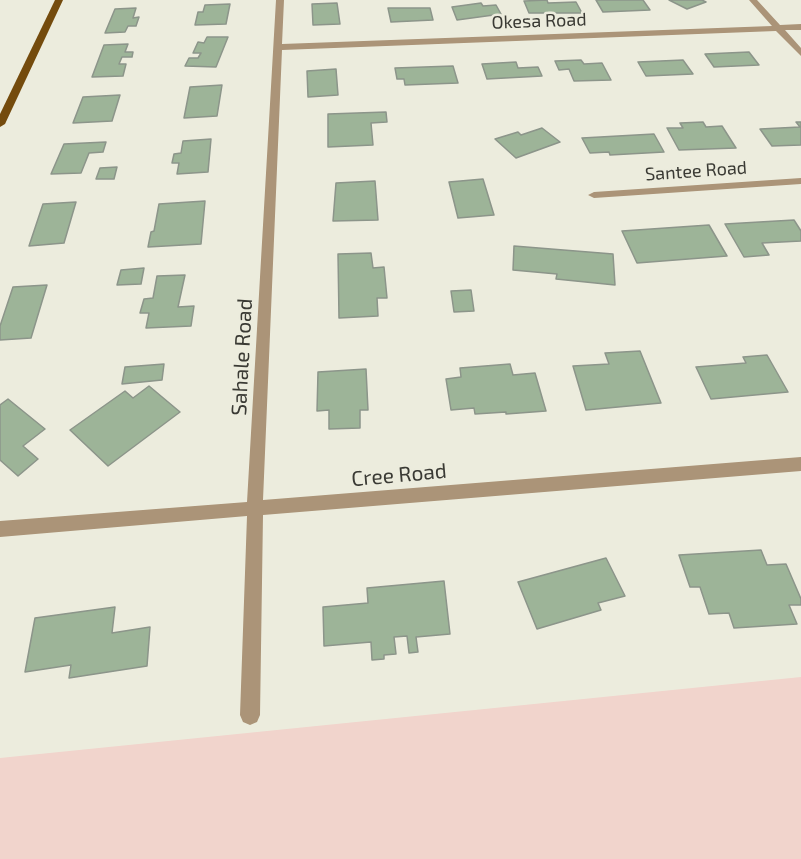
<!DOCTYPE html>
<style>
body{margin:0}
canvas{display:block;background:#ececdd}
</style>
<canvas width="801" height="859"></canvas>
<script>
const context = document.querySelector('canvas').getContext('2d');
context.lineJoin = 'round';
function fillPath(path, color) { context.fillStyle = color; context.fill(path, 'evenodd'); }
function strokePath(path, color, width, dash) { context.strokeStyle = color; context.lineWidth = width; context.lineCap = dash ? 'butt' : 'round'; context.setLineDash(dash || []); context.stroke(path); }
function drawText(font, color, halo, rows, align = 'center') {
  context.font = font + ' "Exo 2",sans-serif'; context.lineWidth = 5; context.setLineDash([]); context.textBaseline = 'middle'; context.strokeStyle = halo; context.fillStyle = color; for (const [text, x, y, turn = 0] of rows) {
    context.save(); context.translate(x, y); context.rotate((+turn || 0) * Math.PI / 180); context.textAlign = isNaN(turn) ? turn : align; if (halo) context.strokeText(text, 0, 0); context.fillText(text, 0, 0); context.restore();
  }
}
fillPath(new Path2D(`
 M801,677V859H0V758Z`), '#f1d4cc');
const building = new Path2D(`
 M547,0L548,3L576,2L582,13H529L524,1Z
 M596,0H643L650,10L603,12Z
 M669,0H702L706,2L687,9Z
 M337,3L340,24L313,25L312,4Z
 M481,3L483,6L496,5L501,14L457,20L452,7Z
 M230,4L226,24L195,25L198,12H203L205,5Z
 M136,8L133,18L139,17L136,26H128L125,32L105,33L115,9Z
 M388,8H430L433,20L391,22Z
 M207,37H228L216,67L185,66L189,58H198L201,53H193L198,42L204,43Z
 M128,44L125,52H133L132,57H122L119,64H126L123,76L92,77L104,45Z
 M749,52L759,65L714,67L705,54Z
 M581,60L584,64L602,63L611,80L574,81L569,69L559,70L555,61Z
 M683,60L693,74L646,76L638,62Z
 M516,62L518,68L538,67L542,76L487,79L482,64Z
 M453,66L458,83L405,85L404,79H397L395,68Z
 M336,69L338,95L308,97L307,71Z
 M222,85L217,116L184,118L190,87Z
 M120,95L112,121L73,123L83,97Z
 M386,112L387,122L371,123L373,145L328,147V114Z
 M703,122L706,127L722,126L736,148L679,150L667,128H683L680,123Z
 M796,122H801V145L772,146L760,129L800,127Z
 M542,128L560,142L516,158L495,139L518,132L521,135Z
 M654,134L664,152L610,155L609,152L590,153L582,138Z
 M211,139L208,172L177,174L179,163H172L174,154L181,153L183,141Z
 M106,142L103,152L89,153L81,173L51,174L64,144Z
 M117,167L114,179H96L100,168Z
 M483,179L494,215L458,218L449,182Z
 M375,181L378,220L333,221L336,183Z
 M205,201L201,244L148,247L151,232L154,231L159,204Z
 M76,202L64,243L29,246L43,204Z
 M794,220L801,231V241L762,243L769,255L744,257L725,224Z
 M709,225L727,256L637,263L622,231Z
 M514,246L613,254L615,285L556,279L557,274L513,270Z
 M371,253L373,268L384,267L387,298H377L378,316L339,318L338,254Z
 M144,268L141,284L117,285L121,270Z
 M185,275L178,307L194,306L191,326L146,328L149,313H140L144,299L153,298L157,276Z
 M47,285L31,338L0,340V326L13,287Z
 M471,290L474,311L454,312L451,291Z
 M640,351L661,403L586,410L573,366L609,364L605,353Z
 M767,355L788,392L711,399L696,367L746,363L743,357Z
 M164,364L162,380L122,384L125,367Z
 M510,364L513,375L535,373L546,411L506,414V412L475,414L474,408L451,410L446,379L461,377L460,368Z
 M366,369L368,410H360V428L329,429V410L317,411L318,372Z
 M149,386L180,412L108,466L70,430L125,391L133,398Z
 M8,399L45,429L23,446L38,459L18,476L0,460V405Z
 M761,550L767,565L786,564L801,599V605H789L797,624L734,628L729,613L709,614L700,587H690L679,555Z
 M606,558L625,596L598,603L601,610L537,629L518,582Z
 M444,581L450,634L416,637L418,652L409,653L407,636L394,637L396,654L384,655V659L372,660L371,642L324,646L323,607L368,603L367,588Z
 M115,607L112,633L150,627L147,666L69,678L71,665L25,672L35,618Z`);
fillPath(building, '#9db498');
strokePath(building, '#8c958a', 1.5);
fillPath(new Path2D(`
 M276,0H284L282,44L772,26L749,0H757L780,25L801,24V30H785L801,48V56L776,31L282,50L263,500L801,457V471L263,515L260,715L257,722L250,725L243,722L240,715L247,516L0,537V521L247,502Z
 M801,178V184L594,198L588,195L594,192Z`), '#ab9478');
fillPath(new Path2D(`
 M55,0H63L5,124L0,127V114Z`), '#744b0d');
drawText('18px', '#3a3a34', '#ececdd', [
 ["Okesa Road",539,21,-2],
 ["Santee Road",696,171,-4]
]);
drawText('21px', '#3a3a34', '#ececdd', [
 ["Sahale Road",242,357,-87],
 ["Cree Road",399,475,-5]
]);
</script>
